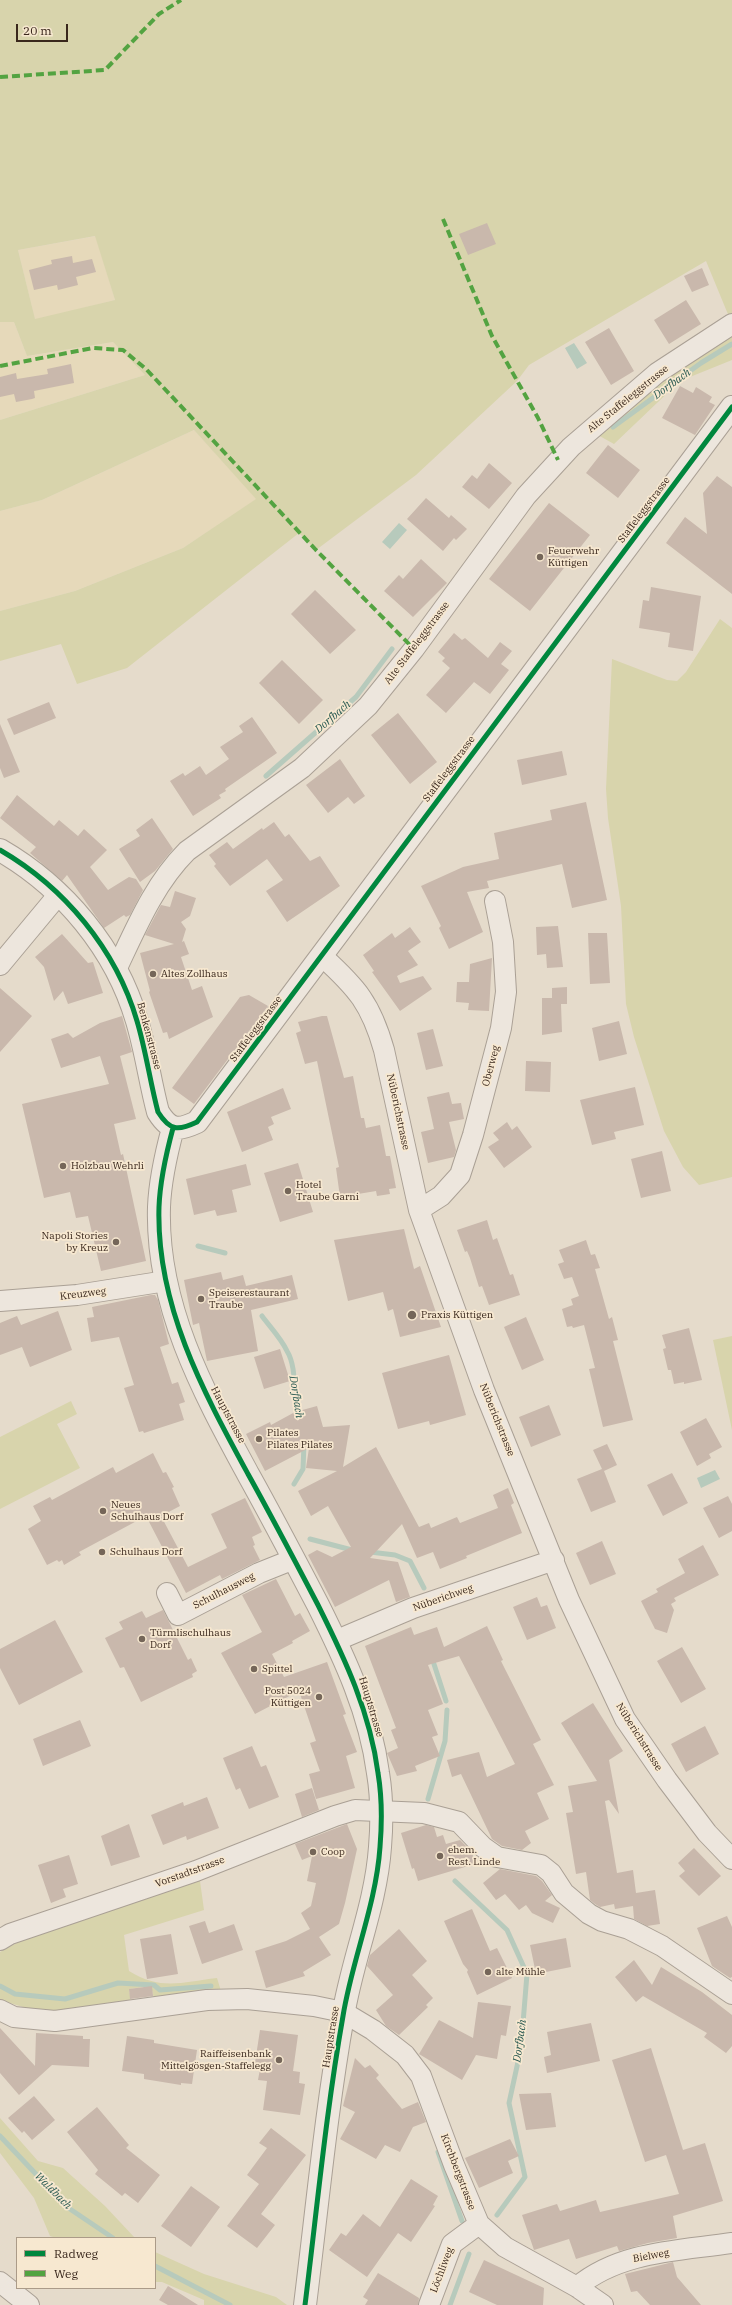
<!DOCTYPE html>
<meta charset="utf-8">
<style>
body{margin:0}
#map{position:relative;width:732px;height:2305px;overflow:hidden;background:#e5dbcb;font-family:"IBM Plex Serif",serif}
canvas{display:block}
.legend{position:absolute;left:16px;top:2237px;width:140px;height:52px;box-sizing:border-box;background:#f7e8d0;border:1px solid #ab9b88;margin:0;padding:5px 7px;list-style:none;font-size:12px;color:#39271c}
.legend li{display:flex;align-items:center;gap:8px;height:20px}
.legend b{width:20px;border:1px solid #ab9b88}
.scale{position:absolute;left:16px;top:24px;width:52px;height:18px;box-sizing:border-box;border:2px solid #39271c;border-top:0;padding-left:5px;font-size:12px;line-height:14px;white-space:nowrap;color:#39271c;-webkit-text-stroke:3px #f7e8d0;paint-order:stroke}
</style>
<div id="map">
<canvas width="732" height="2305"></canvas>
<ul class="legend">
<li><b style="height:5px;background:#00873e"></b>Radweg</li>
<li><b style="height:5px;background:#53a341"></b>Weg</li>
</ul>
<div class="scale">20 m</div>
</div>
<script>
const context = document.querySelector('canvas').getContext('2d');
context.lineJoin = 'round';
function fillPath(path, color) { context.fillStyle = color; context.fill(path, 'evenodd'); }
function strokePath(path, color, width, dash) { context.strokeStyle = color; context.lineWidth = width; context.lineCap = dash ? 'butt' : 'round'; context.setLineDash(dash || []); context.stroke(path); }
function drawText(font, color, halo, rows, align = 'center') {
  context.font = font + ' "IBM Plex Serif",serif'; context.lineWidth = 3.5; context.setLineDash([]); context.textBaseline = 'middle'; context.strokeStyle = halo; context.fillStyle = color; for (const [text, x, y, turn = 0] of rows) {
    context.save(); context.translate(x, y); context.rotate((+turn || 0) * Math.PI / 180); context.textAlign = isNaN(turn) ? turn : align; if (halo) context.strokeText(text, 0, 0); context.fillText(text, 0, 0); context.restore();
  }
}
fillPath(new Path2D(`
 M96,236L115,300L35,320L18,250Z
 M0,322H14L27,356L113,342L145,375L0,420Z
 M194,430L257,499L183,548L75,591L0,611V511L42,500Z`), '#e6d9ba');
fillPath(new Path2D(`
 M0,0H732V324L706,261L529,365L517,381L416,475L316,550L299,533L127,668L77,684L61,644L0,661V611L75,591L183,548L256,499L194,430L42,500L0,511V420L145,375L113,342L27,356L14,322H0ZM95,236L115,300L35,319L18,250Z
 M732,334V360L680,381L614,444L596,434L708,347Z
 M720,619L732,628V1177L699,1185L683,1167L664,1131L634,1037L626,1004L621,906L608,818L606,789L612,659L667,680L677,681L686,672Z
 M732,1336V1430L713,1340Z
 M71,1401L77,1414L57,1424L80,1468L0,1509V1437Z
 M200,1881L204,1910L124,1935L129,1971C161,1991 182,1982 217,1978L221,1991L154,1999L151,1986L129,1989L131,2003L43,2013L0,2000V1952L34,1934Z
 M0,2118L38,2161L63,2168L105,2206L135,2238H56L50,2236L34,2198L0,2153Z
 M155,2252L204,2274L276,2297L287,2305H204V2300L162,2282H155Z`), '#d8d4ac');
fillPath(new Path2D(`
 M574,343L587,363L577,369L565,348Z
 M399,523L407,530L390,549L382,542Z
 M715,1470L720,1479L701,1488L697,1478Z`), '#b7cabc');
strokePath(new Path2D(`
 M613,427L701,363L732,344
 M266,776L356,697L392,649
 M198,1246L225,1253
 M262,1316C270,1327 281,1338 287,1351C298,1369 292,1397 298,1417
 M294,1484L303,1469L304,1444
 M310,1539L352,1550
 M370,1552L395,1555L410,1561L424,1588
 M432,1658L446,1701
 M428,1799L445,1741L447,1710
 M455,1881L507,1930L527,1974L521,2048L509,2103L525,2177L497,2215
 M0,1986L15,1994L65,1999L118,1983L154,1985L160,1990L211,1986
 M0,2136L67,2207L113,2238
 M438,2152L462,2221
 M155,2266L230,2305
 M450,2305L469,2254`), '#b7cabc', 5);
fillPath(new Path2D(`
 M487,223L496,244L468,255L459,234Z
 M72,256L73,263L92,259L96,272L76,277L78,285L58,290L57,285L34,290L29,270L52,264L51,260Z
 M702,268L709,285L692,292L684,276Z
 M686,300L701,324L669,344L654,320Z
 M609,328L634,371L611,385L585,342Z
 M71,364L74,383L34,391L35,398L32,399L16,402L14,394L0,397V377L16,373L17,379L48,374L47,369Z
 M680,386L693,393L696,387L712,397L709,402L715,405L695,435L662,418Z
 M608,445L640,470L618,498L586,473Z
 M489,463L512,483L489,509L462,487L472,475L477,479Z
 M717,476L732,487V594L666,543L685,517L707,534L703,493Z
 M426,498L449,518L451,515L467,529L456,540L454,538L443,551L407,519Z
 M549,503L590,535L530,611L489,579Z
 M421,559L447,583L413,617L384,591L399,575L403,579Z
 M651,587L701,596L693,651L668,647L670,633L639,628L643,600L649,601Z
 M315,590L356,630L330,654L291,614Z
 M454,633L462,640L465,638L488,658L500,642L512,651L501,664L509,670L490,694L474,682L446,713L426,695L450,668L442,661L445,658L438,652Z
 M282,660L323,700L299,724L259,683Z
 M49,702L56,718L14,735L7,719Z
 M398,713L437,762L410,784L371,735Z
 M252,717L277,753L225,789L226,791L219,795L221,798L193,816L170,781L183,773L185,776L200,766L206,775L229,759L220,747L243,732L239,726Z
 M0,724L20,772L4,778L0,768Z
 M562,751L567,775L522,785L517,760Z
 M340,759L365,796L354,804L348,797L328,813L306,785Z
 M17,795L54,826L59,820L78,836L84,829L107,850L90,867L108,890L129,877L136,879L143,890L130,915L126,917L124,915L104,928L67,875L62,881L30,853L36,847L0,818Z
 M586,802L607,900L572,908L562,864L487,881L489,888L467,892L483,932L449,949L439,928L441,926L421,886L463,867L499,859L494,833L552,820L550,810Z
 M152,818L173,849L155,871L140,882L119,849L140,836L136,830Z
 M274,822L285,837L289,834L310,861L320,856L340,886L287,922L266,891L283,880L267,859L230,886L214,866L216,864L209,855L227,842L233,849L262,828L263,830Z
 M175,891L196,898L190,916L181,922L186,929L182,942L184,941L189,954L181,957L192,990L202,986L213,1017L169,1039L167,1032L163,1033L149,992L150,991L140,953L174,944L145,935L161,905L170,907Z
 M558,926L563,967L547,968L546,954L537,955L536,927Z
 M410,927L421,942L408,951L418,965L397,976L400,983L423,976L432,989L400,1011L372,972L374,971L363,955L392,933L395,938Z
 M588,933H607L610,983L590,984Z
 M62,934L88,963L93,962L103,993L68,1004L63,991L54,1001L44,967L35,957Z
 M492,958L489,1011L468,1010L469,1003L456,1002L457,982H469L470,964Z
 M567,987V1004H561L562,1032L542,1035V998H552V988Z
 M0,988L32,1016L0,1052Z
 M249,995L268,1006L194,1104L172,1088L240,997Z
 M122,1016L132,1052L120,1056L136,1119L114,1124L121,1155L123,1154L146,1261L101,1271L88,1216L76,1218L70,1192L44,1198L22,1104L109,1084L100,1056L61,1068L51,1039L68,1033L73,1038L100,1023Z
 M322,1016H327L344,1078L353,1076L361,1118H364L366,1128L380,1125L386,1156H390L396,1188L389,1189L390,1194L377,1196L376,1191L340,1197L336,1168L339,1167L317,1061L305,1064L296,1033L301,1031L298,1022Z
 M619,1021L627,1054L599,1061L592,1028Z
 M433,1029L443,1066L426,1070L417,1033Z
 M526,1061L551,1062L550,1092L525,1091Z
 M635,1087L644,1125L614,1132L616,1139L592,1145L580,1100Z
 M283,1088L291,1109L271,1117L274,1124L268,1127L273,1140L242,1152L227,1112Z
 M449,1092L452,1104L461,1103L464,1119L449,1122L456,1150L454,1157L428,1163L421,1132L434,1129L427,1097Z
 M507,1122L512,1130L517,1126L532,1147L504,1168L488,1147L499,1140L493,1133Z
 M662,1151L671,1191L641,1198L631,1159Z
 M298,1163L313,1212L280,1222L264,1173Z
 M246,1164L251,1185L232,1190L237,1212L217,1216L215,1210L194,1215L186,1179Z
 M487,1220L493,1240L497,1238L510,1275L513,1274L520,1295L489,1305L482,1286L479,1287L470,1258L467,1251L465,1252L457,1230Z
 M404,1229L414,1269L420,1266L441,1327L400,1337L393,1309L388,1311L383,1292L348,1301L334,1240Z
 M586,1240L591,1255L595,1254L600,1268L595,1269L609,1319L612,1317L618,1340L613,1341L633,1420L603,1427L589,1369L595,1368L584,1325L573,1328L572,1326L567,1327L562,1309L573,1305L571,1299L579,1296L572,1277L564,1279L558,1264L564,1262L559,1250Z
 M221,1272L223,1280L243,1275L246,1286L292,1275L298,1299L251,1310L258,1351L207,1361L199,1323L193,1325L184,1280Z
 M151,1295H155L158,1300L169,1344L160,1347L172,1384L178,1382L185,1402L179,1404L184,1420L144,1433L143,1431L139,1432L124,1388L134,1385L119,1337L91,1342L87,1318L94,1317L92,1307Z
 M58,1311L72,1350L30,1367L22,1347L0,1355V1323L17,1316L21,1325Z
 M526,1317L544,1360L522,1370L504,1327Z
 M689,1328L702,1380L684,1384V1382L674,1384L671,1370H668L663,1349L666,1348L662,1335Z
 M280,1349L290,1381L264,1389L254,1357Z
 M449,1355L466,1415L430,1425L429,1421L398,1429L382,1373Z
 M549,1405L561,1435L531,1447L519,1417Z
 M317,1406L323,1427L350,1425L343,1467L376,1447L419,1527L429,1523L431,1528L457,1517L460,1523L498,1508L493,1495L508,1488L514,1503L511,1505L522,1533L466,1556L467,1558L440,1569L433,1552L417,1558L402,1524L370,1558L398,1562L410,1597L396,1602L389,1580L335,1607L308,1555L317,1550L332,1557L351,1547L328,1506L311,1516L298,1491L337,1471L306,1468L309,1448L265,1471L246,1434L270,1422L271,1425L295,1412Z
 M706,1418L722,1447L709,1454L711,1458L697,1466L680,1432Z
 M607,1444L617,1465L604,1471L616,1502L591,1512L577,1479L602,1469L593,1450Z
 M153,1453L163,1473L166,1472L174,1487L172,1488L180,1506L161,1516L188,1567L227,1548L211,1514L245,1498L262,1532L252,1537L255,1545L253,1546L260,1560L222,1579L220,1575L186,1593L146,1516L79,1552L81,1555L64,1565L62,1560L59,1562L57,1560L47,1565L28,1529L41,1521L33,1506L50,1497L52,1500L113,1467L116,1473Z
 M672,1473L688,1503L663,1516L647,1485Z
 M728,1496L732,1504V1531L719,1538L703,1508Z
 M602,1541L616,1574L590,1585L576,1553Z
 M703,1545L719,1575L674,1598L676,1601L671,1604L674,1610L667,1633L655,1629L641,1601L658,1592L656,1589L685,1573L678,1559Z
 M276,1579L295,1616L300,1613L310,1631L292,1641L293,1643L272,1654L284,1677L327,1662L346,1714L343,1715L357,1752L346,1756L355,1788L316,1799L309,1774L320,1771L310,1743L316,1741L299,1691L255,1714L221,1653L262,1632L242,1595Z
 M537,1597L541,1607L547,1605L556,1628L527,1640L513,1607Z
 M163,1610L188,1660L191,1658L197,1671L192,1674L193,1677L141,1702L124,1667L120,1668L105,1638L123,1629L119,1622L142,1611L146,1618Z
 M55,1620L83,1672L19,1705L0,1668V1649Z
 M487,1626L503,1660L501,1661L506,1671L541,1740L533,1744L554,1785L537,1793L549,1819L525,1831L531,1843L522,1850L502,1846L492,1839L461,1774L452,1777L447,1760L479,1752L487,1777L515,1764L459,1656L428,1665L443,1704L428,1710L438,1735L432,1737L440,1756L415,1766L417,1771L397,1776L387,1753L398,1748L391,1730L396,1728L365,1646L411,1627L414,1635L437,1627L444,1647Z
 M682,1647L706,1689L681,1703L657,1661Z
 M593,1703L623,1751L609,1760L619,1814L609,1800L605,1801L617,1873L633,1870L636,1893L655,1890L660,1924L647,1926L634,1919L633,1906L615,1909L614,1904L600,1907L595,1904L590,1900L586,1872L576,1874L566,1813L573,1812L568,1786L597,1781L561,1723Z
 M80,1720L91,1746L43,1766L33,1739Z
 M705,1726L719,1754L686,1772L671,1744Z
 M252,1746L261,1767L266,1765L279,1797L249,1809L240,1788L236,1790L223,1758Z
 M312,1788L319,1810L302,1817L295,1794Z
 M207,1797L219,1828L187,1840L186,1836L163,1845L151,1815L183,1802L184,1806Z
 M129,1824L140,1857L111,1866L101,1836Z
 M347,1824L357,1849L345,1903L339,1924L319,1937L331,1955L303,1972L305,1976L266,1988L255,1951L286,1941L310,1929L301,1913L311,1906L316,1883L307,1881L312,1856L302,1860L295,1844Z
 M426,1825L434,1827L437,1837L443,1835L446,1844L460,1840L472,1852L475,1864L418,1881L414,1868L412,1869L401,1833Z
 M694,1848L721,1876L699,1896L679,1876L685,1871L678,1863Z
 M69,1855L78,1884L63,1889L66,1897L51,1903L38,1865Z
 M500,1869L536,1876L542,1881L552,1895L545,1901L560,1908L553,1923L532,1913L526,1905L519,1910L505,1894L496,1900L483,1883Z
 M472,1909L490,1951L497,1948L512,1978L477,1995L467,1972L468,1970L463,1964L444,1921Z
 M727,1916L732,1927V1977L730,1978L712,1966L697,1928Z
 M205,1921L209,1933L234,1924L243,1950L202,1964L189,1926Z
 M399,1929L427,1961L412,1975L433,1998L426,2005L428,2007L399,2035L386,2026L376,2010L393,1995L367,1966L370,1955Z
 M171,1934L178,1974L147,1979L140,1939Z
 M566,1938L571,1967L536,1974L530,1945Z
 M634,1960L652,1985L661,1967L702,1992L732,2015V2046L726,2053L704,2037L707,2033L643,1996L636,2002L615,1977Z
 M152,1986L153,1996L130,1999L129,1989Z
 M478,2002L511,2006L506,2036L501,2035L497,2059L476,2055L462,2080L419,2054L439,2020L473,2038Z
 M591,2023L600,2061L547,2073L544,2057L551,2055L547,2032Z
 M0,2028L35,2066L36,2033L83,2036V2039H90L89,2067L52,2065L19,2095L0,2073Z
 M260,2030L298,2035L293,2071L300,2072L299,2083L305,2084L300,2115L263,2110L267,2081L258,2080L260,2069H254Z
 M127,2036L154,2040V2043L197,2050L192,2084L181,2083V2085L144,2079V2074L122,2071Z
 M651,2048L683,2150L705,2143L723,2201L673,2216L677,2238L648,2243L619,2251L617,2246L576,2259L569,2239L534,2250L522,2215L557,2204L560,2211L596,2200L600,2212L679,2194L666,2155L645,2162L612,2060Z
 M355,2058L365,2068L370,2065L379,2075L376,2078L402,2109L418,2102L426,2122L413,2127L400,2152L385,2145L376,2159L340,2139L355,2112L343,2106Z
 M551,2093L556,2127L526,2130L519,2094Z
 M34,2096L55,2120L32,2140L24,2131L22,2133L8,2118Z
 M97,2107L129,2145L126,2148L160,2175L138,2203L125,2193L122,2196L95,2174L98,2170L67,2132Z
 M271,2128L306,2155L261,2214L275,2225L257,2248L227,2226L259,2184L247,2175L267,2148L259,2143Z
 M510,2139L519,2156L508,2161L513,2173L479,2188L465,2158Z
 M411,2179L438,2196L433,2205L435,2206L411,2242L398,2233L367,2277L329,2250L341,2233L346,2236L363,2214L380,2227Z
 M191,2186L220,2207L191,2247L161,2226Z
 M484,2260L544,2288L543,2305H497L469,2292Z
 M673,2262L677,2277L701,2305H650L637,2291L631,2292L625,2274Z
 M378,2273L419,2298L418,2305H365L368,2300L363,2297Z
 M168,2286L198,2305H168L159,2300Z`), '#c9b8ac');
const minor = new Path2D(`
 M323,957C357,988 371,1004 384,1050L419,1210L484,1390L569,1600L625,1719L667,1780L707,1833L732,1859
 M0,965L59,894
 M116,970C136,928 154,884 187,851L302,768L368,706L414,649L526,496L571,447L657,373L732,324
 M419,1210L441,1196L460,1175L473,1135L501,1028L506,992L503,942L495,901
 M0,1301L77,1295L166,1281
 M167,1593L178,1615L259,1573L294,1559
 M335,1641L413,1608L554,1560
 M0,1940L10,1934L196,1871L335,1816L355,1810L424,1813L459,1822L483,1847L497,1857L541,1865L551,1873L564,1893L589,1914L602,1921L629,1929L662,1946L732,1994
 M0,2010L14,2017L55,2021L207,2000L247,1999L314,2006L343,2012L373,2030L405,2055L421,2076L454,2165L479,2224L505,2247L577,2287L603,2305
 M0,2282L29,2305
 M577,2287C620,2251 679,2251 732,2243
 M429,2305L452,2244L479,2224`);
const tertiary = new Path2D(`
 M0,850C64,887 116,949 137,1021C146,1051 150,1082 158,1112C170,1131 178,1131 197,1122L732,407
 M173,1128C166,1154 160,1180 159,1207C156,1305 203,1391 248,1474C272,1517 295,1561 318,1605C345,1659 370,1712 378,1773C382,1797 382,1823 380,1847C376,1905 352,1960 343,2016C326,2112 317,2209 305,2305`);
strokePath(minor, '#aaa095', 22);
strokePath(tertiary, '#aaa095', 24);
strokePath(minor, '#ede6dd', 20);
strokePath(tertiary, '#ede6dd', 22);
strokePath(new Path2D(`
 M0,77L105,70L159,14L181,0
 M443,219L492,336L538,418L558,460
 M0,366L93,348L123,350L146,369L316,550L414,649`), '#53a341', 4, [8, 4]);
strokePath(new Path2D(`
 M0,850C64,887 116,949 137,1021C146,1051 150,1082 158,1112C170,1131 178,1131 197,1122L732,407
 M173,1128C166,1154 160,1180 159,1207C156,1305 203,1391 248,1474C272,1517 295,1561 318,1605C345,1659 370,1712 378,1773C382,1797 382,1823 380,1847C376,1905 352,1960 343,2016C326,2112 317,2209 305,2305`), '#00873e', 5);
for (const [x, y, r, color] of [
 [540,557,4,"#756659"],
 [153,974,4,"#756659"],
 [63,1166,4,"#756659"],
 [288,1191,4,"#756659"],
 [116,1242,4,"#756659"],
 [201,1299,4,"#756659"],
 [412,1315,5,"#756659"],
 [259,1439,4,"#756659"],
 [103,1511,4,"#756659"],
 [102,1552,4,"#756659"],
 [142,1639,4,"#756659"],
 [254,1669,4,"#756659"],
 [319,1697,4,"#756659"],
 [313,1852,4,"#756659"],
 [440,1856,4,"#756659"],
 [488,1972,4,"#756659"],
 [279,2060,4,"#756659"]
]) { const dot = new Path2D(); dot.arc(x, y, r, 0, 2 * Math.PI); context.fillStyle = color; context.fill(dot); strokePath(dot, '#f7e8d0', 1.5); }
drawText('10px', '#39271c', '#f7e8d0', [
 ["Alte Staffeleggstrasse",628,399,-39],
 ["Staffeleggstrasse",644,510,-53],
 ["Alte Staffeleggstrasse",417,643,-53],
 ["Staffeleggstrasse",449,769,-53],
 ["Staffeleggstrasse",256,1029,-53],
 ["Benkenstrasse",149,1036,75],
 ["Oberweg",491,1066,-75],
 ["Nüberichstrasse",398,1112,78],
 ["Kreuzweg",83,1294,-7],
 ["Hauptstrasse",228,1415,62],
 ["Nüberichstrasse",497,1420,68],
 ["Schulhausweg",224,1591,-27],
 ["Nüberichweg",443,1598,-19],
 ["Hauptstrasse",371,1707,73],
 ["Nüberichstrasse",639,1737,58],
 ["Vorstadtstrasse",190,1872,-20],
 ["Hauptstrasse",331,2037,-81],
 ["Kirchbergstrasse",458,2172,69],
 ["Bielweg",651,2256,-10],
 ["Löchliweg",442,2270,-69]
]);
drawText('10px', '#39271c', '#f7e8d0', [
 ["Feuerwehr",548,551],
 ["Küttigen",548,563],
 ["Altes Zollhaus",161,974],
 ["Holzbau Wehrli",71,1166],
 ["Hotel",296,1185],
 ["Traube Garni",296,1197],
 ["Napoli Stories",108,1236,"right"],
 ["by Kreuz",108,1248,"right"],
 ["Speiserestaurant",209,1293],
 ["Traube",209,1305],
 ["Praxis Küttigen",421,1315],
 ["Pilates",267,1433],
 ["Pilates Pilates",267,1445],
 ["Neues",111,1505],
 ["Schulhaus Dorf",111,1517],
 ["Schulhaus Dorf",110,1552],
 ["Türmlischulhaus",150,1633],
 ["Dorf",150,1645],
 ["Spittel",262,1669],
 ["Post 5024",311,1691,"right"],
 ["Küttigen",311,1703,"right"],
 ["ehem.",448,1850],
 ["Rest. Linde",448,1862],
 ["Coop",321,1852],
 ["alte Mühle",496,1972],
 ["Raiffeisenbank",271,2054,"right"],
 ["Mittelgösgen-Staffelegg",271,2066,"right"]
], 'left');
drawText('italic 11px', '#2a5a52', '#f7e8d0', [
 ["Dorfbach",672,384,-36],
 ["Dorfbach",333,717,-41],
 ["Dorfbach",296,1397,81],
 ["Dorfbach",520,2041,-82],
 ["Waldbach",53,2191,45]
]);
</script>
